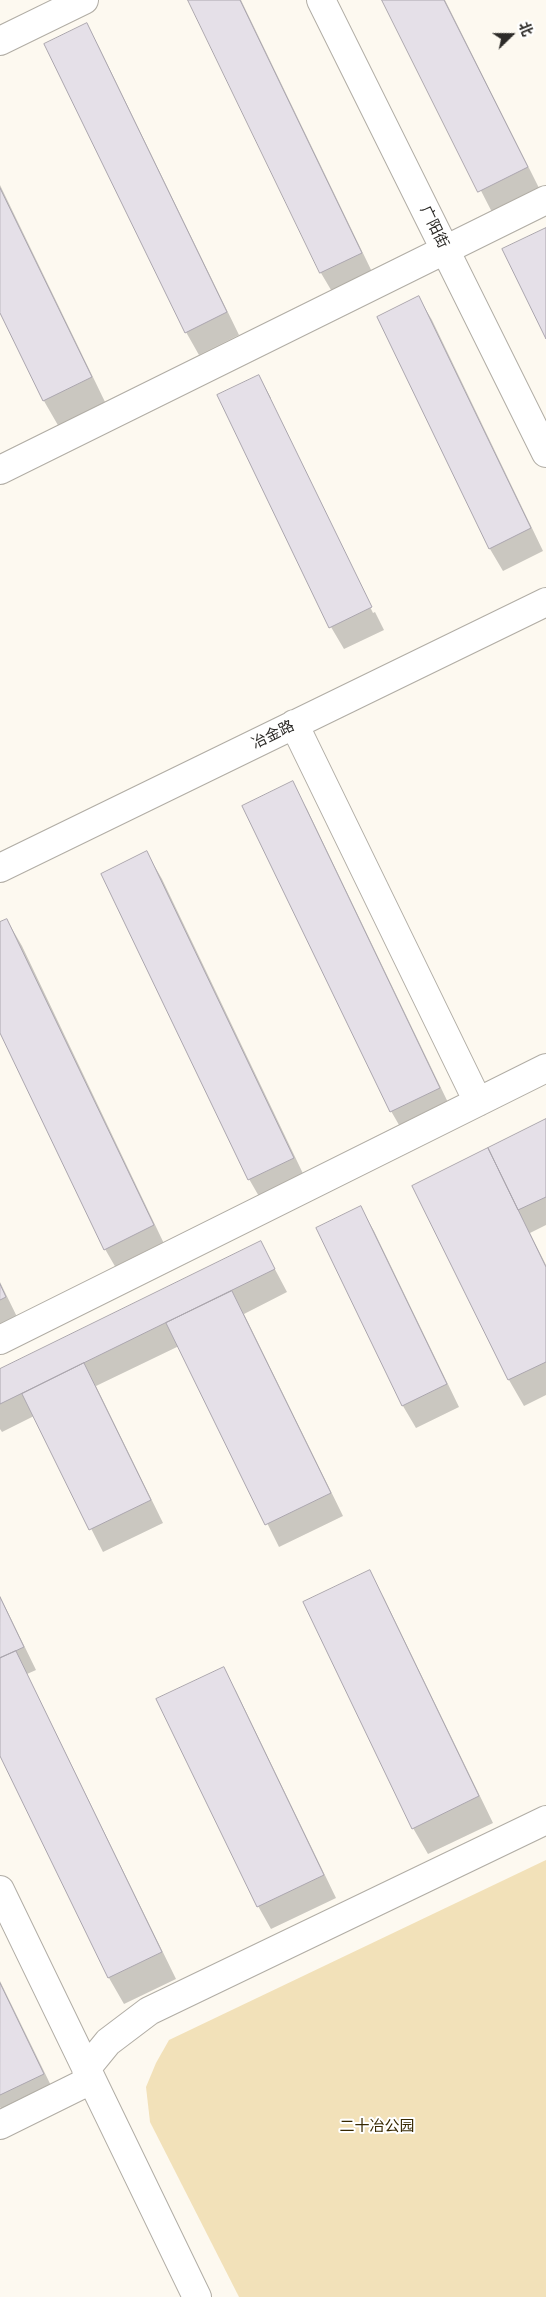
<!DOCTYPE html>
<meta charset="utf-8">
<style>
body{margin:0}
#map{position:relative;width:546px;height:2297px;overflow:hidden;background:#fdf9f0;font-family:Rubik,"Noto Sans SC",sans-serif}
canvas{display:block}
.north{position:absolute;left:486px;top:10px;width:50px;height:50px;-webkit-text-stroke:4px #fff;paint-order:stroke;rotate:68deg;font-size:14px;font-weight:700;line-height:20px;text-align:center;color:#2d2b28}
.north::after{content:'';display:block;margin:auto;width:18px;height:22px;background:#2d2b28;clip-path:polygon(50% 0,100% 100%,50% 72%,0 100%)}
</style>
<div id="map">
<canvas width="546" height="2297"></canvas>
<div class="north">北</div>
</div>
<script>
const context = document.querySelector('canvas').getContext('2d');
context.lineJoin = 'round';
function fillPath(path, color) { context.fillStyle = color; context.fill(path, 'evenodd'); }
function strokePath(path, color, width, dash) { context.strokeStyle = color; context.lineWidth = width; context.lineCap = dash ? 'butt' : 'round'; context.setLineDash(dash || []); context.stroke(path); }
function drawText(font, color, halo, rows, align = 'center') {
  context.font = font + ' Rubik,"Noto Sans SC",sans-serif'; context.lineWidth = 4; context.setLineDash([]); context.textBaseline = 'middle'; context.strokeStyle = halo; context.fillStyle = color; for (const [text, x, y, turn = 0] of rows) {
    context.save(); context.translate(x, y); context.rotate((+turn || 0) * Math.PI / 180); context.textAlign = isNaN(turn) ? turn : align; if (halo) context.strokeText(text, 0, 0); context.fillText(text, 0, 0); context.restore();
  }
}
fillPath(new Path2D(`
 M546,1860V2297H239L150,2122L146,2087L156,2063L169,2040Z`), '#f2e1b9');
fillPath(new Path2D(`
 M189,0H241L374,276L334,295L321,273Z
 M383,0H445L542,194L495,218Z
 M86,25L99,47L239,335L199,355L186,332Z
 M0,185L106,404L59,427L44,401L0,310Z
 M419,298L432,320L543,551L503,571L490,549L378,318Z
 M259,376L271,398H269L373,613L375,612L384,630L344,649L331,627Z
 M292,783L307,809L454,1115L406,1137L391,1111Z
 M147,853L162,879L308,1184L264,1205L249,1179Z
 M7,920L22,946L168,1252L120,1275L105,1249L0,1030V924Z
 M546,1121V1225L530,1233L546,1265V1395L524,1406L509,1380L413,1186Z
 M361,1208L374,1231L459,1407L416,1428L403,1406L318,1229Z
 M261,1243L287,1292L244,1314L343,1516L279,1547L179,1346L96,1386L163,1523L103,1552L34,1416L2,1432L0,1429V1371Z
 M0,1282L20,1323L0,1333Z
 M369,1571L384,1598L493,1823L428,1854L413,1828Z
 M0,1596L36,1670L27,1674L176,1979L124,2004L109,1978L0,1753Z
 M223,1669L236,1691L336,1898L271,1929L258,1906Z
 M0,1981L58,2100L10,2124L0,2107Z`), '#0003');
const building = new Path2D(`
 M188,0H240L362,253L320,273Z
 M382,0H444L528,167L478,192Z
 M87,23L227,312L185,333L44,44Z
 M0,188L92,377L43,401L0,313Z
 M546,228V339L502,249Z
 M419,296L531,528L489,549L377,317Z
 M259,375L372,607L329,628L217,395Z
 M293,781L440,1088L390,1112L242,806Z
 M147,851L294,1158L248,1180L101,874Z
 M7,919L154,1225L104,1250L0,1033V922Z
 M546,1119V1197L518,1210L488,1148Z
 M488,1148L546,1267V1362L508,1380L412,1186Z
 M361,1206L447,1384L402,1406L316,1228Z
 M261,1241L275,1269L0,1404V1369Z
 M0,1284L6,1297L0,1300Z
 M232,1291L331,1493L265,1525L166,1323Z
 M84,1363L151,1500L89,1530L22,1394Z
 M370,1570L479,1796L412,1829L303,1602Z
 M0,1597L24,1647L0,1658Z
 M16,1651L162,1952L108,1978L0,1756V1658Z
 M224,1667L324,1875L257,1907L156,1699Z
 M0,1983L44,2074L0,2095Z`);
fillPath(building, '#e5e0e8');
strokePath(building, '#aba6ae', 1);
const minor = new Path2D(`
 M321,0L546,453
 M0,41L84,0
 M0,470L546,200
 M294,724L478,1102
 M0,868L546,602
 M0,1340L546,1068
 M0,1890L197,2297
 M86,2069L108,2042L149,2011L546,1820
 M0,2125L91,2080`);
strokePath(minor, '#b1ada5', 30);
strokePath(minor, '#fff', 28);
drawText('15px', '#2d2b28', '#fff', [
 ["广阳街",434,227,64],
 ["冶金路",273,735,-26]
]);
drawText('15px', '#372800', '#fff', [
 ["二十冶公园",377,2127]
]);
</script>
